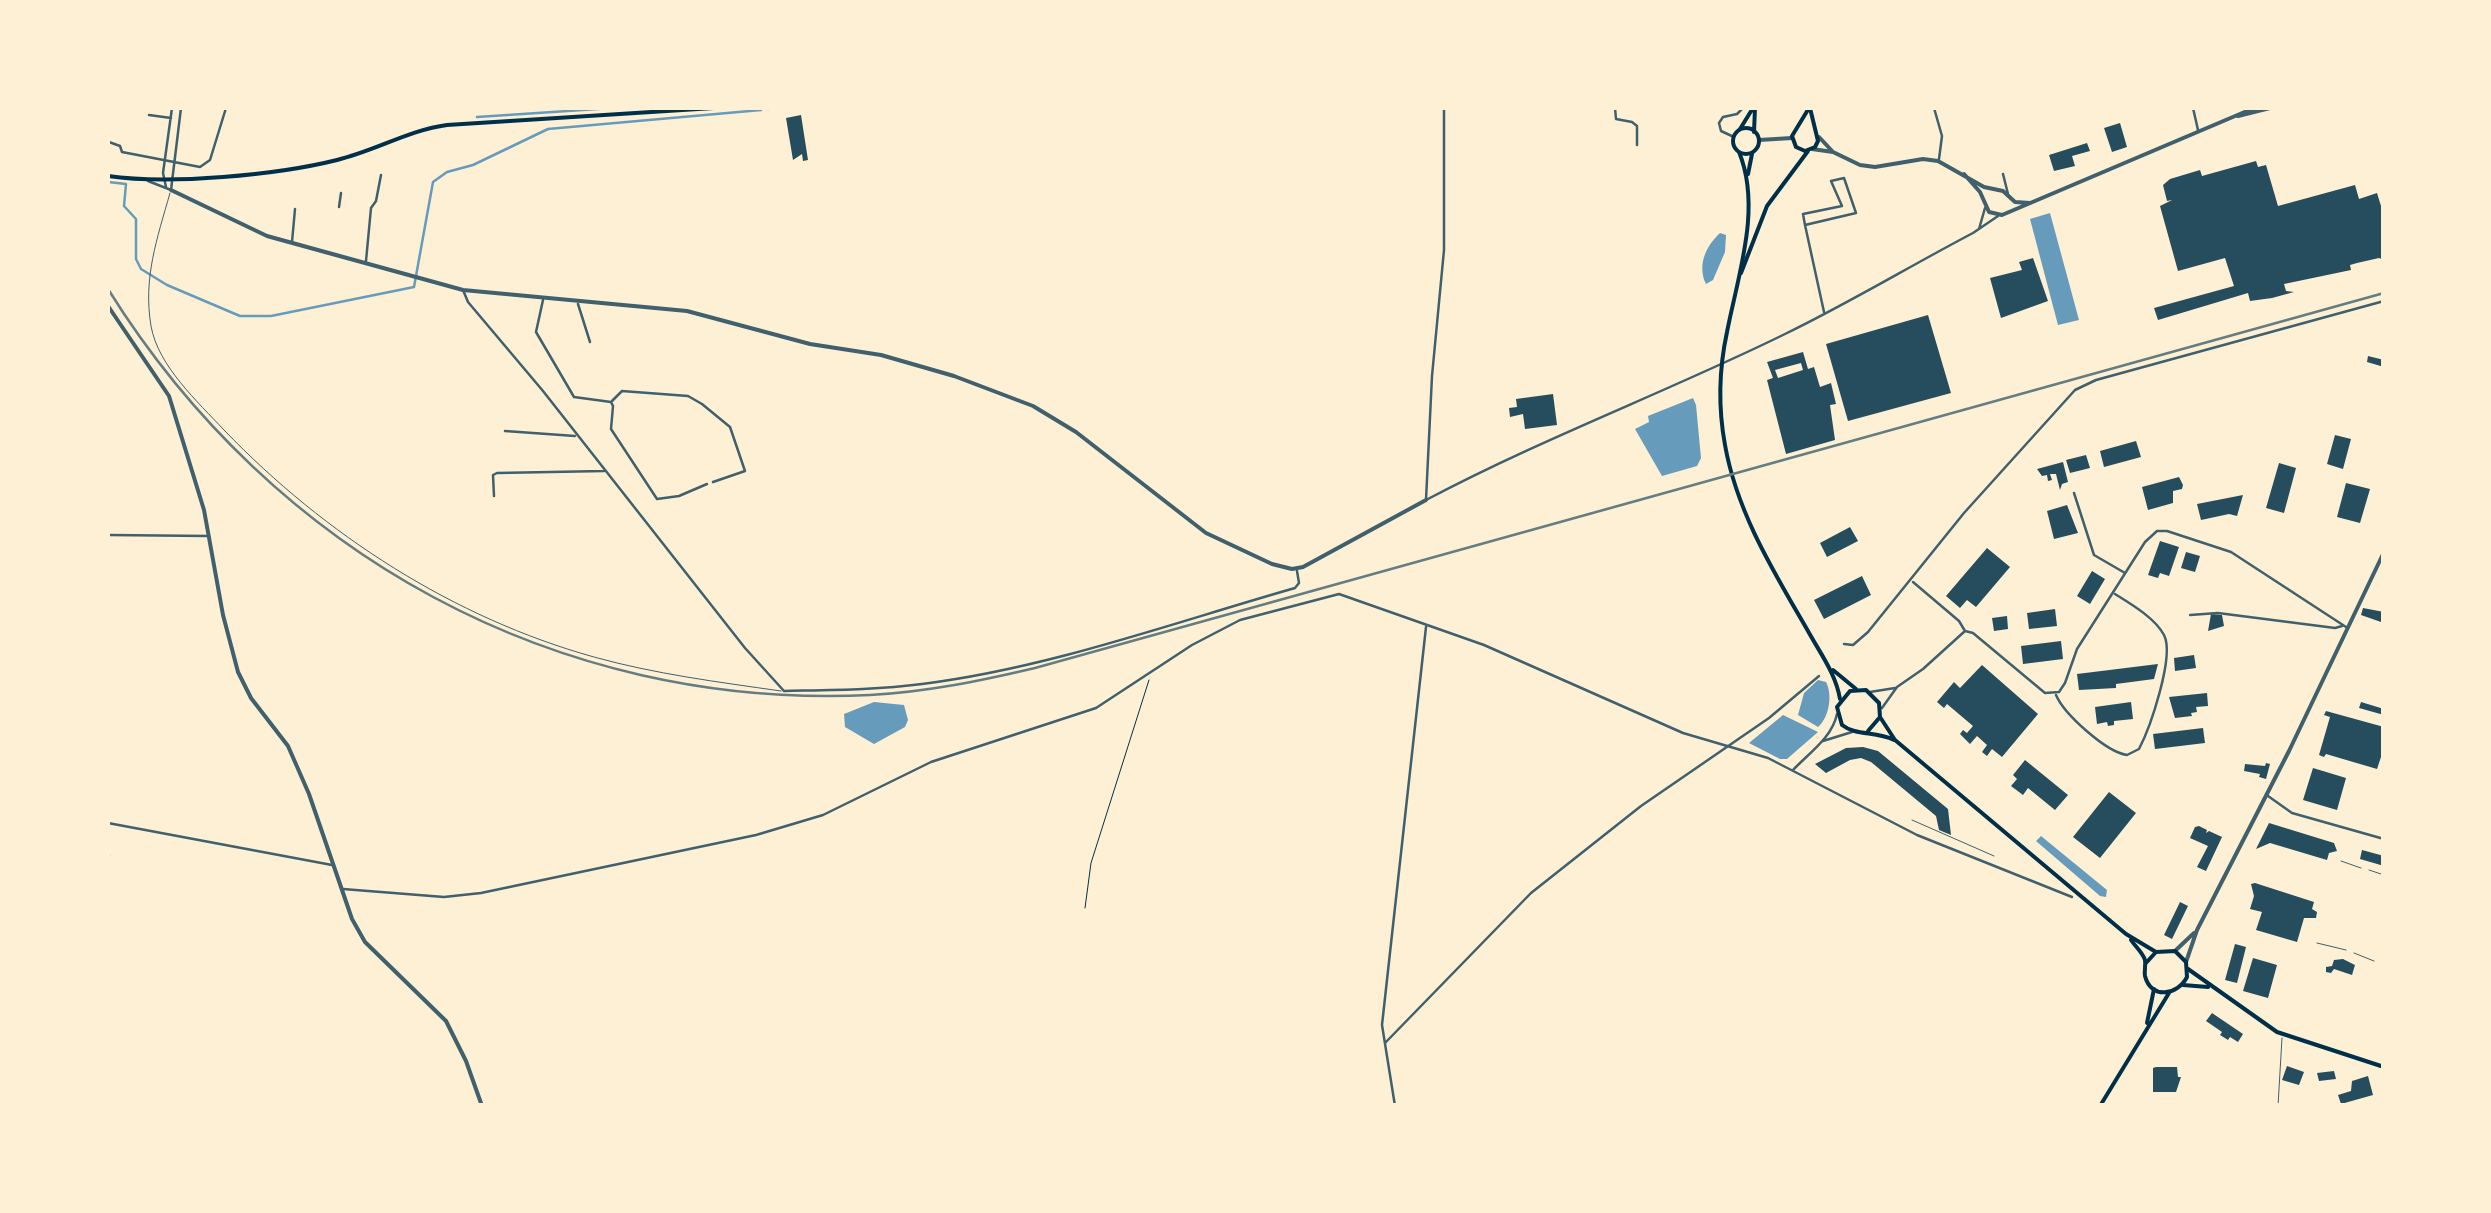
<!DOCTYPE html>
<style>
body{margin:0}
#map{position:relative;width:2491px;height:1213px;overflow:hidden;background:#fdf0d5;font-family:"Source Serif 4",serif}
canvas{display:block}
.frame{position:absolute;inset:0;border:110px solid #fdf0d5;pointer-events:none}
</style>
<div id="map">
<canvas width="2491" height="1213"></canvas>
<div class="frame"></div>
</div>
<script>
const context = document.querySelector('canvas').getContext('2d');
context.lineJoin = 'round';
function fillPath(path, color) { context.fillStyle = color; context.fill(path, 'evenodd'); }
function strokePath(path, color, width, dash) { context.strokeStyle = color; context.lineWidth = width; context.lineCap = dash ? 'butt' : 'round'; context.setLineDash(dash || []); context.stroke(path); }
fillPath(new Path2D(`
 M2050,213L2079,320L2058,325L2030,219Z
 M1720,233L1726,235L1725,252L1713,280L1706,284C1697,265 1706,246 1720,233Z
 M1693,398L1696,405L1701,458L1697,466L1662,476L1635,429L1649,422L1648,416Z
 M1818,680L1826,682C1833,695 1829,718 1818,727L1798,715L1804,693Z
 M874,702L904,705L908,720L905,727L874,744L845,727L844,714Z
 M1783,715L1818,732L1787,759H1780L1749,743Z
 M2041,836L2107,890L2106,897L2100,896L2036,841Z`), '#669bbc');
strokePath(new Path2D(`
 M768,109L772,108
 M477,117L613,108
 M108,182L126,184L124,206L136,219V259L141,269L167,285L240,316H271L414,287L433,182L447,172L473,165L548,129L761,110`), '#669bbc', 2.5);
fillPath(new Path2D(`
 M801,115L808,160L803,161L802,154L793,160L786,118Z
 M2120,123L2127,147L2112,152L2104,128Z
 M2087,143L2090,151L2072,156L2075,166L2054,171L2049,155Z
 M2256,161L2258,167L2266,165L2278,206L2355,185L2359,199L2377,193L2381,206L2384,205V260L2379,258L2357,263L2350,265L2351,270L2284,284L2286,291L2294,292L2272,298L2250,301L2248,293L2158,320L2154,308L2234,286L2225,258L2178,271L2160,206L2172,200L2167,201L2163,185L2170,179L2200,170L2202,176Z
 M2033,258L2048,301L2001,318L1990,278L2022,270L2019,262Z
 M1928,315L1951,393L1848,421L1826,344Z
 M1803,352L1808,369L1814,367L1820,387L1831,383L1836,404L1830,405L1835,440L1786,454L1767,380L1773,378L1767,362ZM1801,363L1803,370L1778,378L1775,370Z
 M2368,356L2384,360V367L2367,362Z
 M1553,394L1557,425L1525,429L1523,414L1510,417L1509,408L1517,407L1516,399Z
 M2335,435L2351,439L2343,469L2327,464Z
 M2136,441L2141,457L2104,467L2100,451Z
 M2086,455L2090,468L2070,473L2066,460Z
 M2063,462L2068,482L2062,484L2060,490L2056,474H2050L2052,480L2048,481L2047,475L2042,476L2037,469Z
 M2279,463L2296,468L2284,513L2266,508Z
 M2179,477L2183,485L2182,489L2173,491V503L2148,510L2142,487Z
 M2346,483L2370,489L2360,523L2337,517Z
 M2243,495L2237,516L2229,514L2201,520L2197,504Z
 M2067,505L2078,533L2054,539L2047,511Z
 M1850,527L1858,541L1827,557L1820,543Z
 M2160,541L2179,547L2169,576L2160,573L2158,578L2148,575Z
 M1987,548L2010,567L1976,607L1967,600L1960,608L1946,596Z
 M2186,552L2200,556L2195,572L2181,568Z
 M2092,571L2105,579L2090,604L2077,596Z
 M1862,576L1871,595L1824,619L1814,600Z
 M2363,608L2384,612L2381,622L2361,615Z
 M2055,609L2057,626L2029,629L2027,613Z
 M2211,614L2222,615L2224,626L2208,631Z
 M2007,616L2008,629L1994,631L1992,618Z
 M2061,641L2063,659L2023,664L2021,646Z
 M2194,655L2196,668L2175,671L2174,658Z
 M2158,664L2154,679L2116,684V688L2079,690L2077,674Z
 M1982,665L2038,714L2002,757L1992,749L1987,756L1982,752L1987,745L1977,736L1970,744L1960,734L1963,730L1967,733L1973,726L1947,704L1944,708L1937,702L1954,682L1960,688Z
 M2207,693L2208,706L2196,707L2197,712L2191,713L2192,716L2175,718L2169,697Z
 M2131,702L2133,719L2114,721V725L2108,726L2107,722L2097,724L2095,707Z
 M2361,702L2384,709V715L2359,708Z
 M2326,711L2384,727V748L2377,769L2326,754L2324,757L2319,755L2330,717L2324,715Z
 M2203,728L2205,743L2155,749L2153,734Z
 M1863,747L1878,751L1948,809L1951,835L1939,830L1936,816L1871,762L1861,758L1850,760L1826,773L1815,764L1846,748Z
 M2025,760L2068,795L2055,810L2028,788L2023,795L2011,786L2017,779L2013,775Z
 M2266,763L2270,764L2266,779L2259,777L2260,774L2244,771L2245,764L2265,766Z
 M2313,768L2346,778L2337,810L2303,800Z
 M2109,792L2136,813L2100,858L2073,837Z
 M2269,823L2334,843L2337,851L2329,853L2327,860L2270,843L2256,849Z
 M2199,826L2207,830L2206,833L2209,831L2222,837L2206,871L2197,867L2208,846L2190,838L2195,827Z
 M2362,850L2384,856V866L2360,859Z
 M2255,883L2314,902L2312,909L2317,912L2316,918H2304L2297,942L2256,930L2262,912L2250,909L2254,896L2251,884Z
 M2180,902L2188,906L2172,939L2164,935Z
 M2235,944L2246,947L2237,983L2225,980Z
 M2253,958L2277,965L2268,998L2243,991Z
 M2343,959L2355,965L2352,975L2334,969L2331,973L2326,972V967L2332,966L2334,960Z
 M2212,1013L2243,1034L2238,1042L2230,1037L2228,1040L2220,1035L2222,1032L2206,1021Z
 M2287,1066L2304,1072L2299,1085L2282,1080Z
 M2156,1067H2177L2178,1077H2181L2176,1092H2153V1068Z
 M2334,1071L2336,1079L2319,1081L2317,1073Z
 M2368,1076L2373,1095L2341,1104L2338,1095L2351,1091L2352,1081Z`), '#264d5e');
strokePath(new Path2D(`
 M1085,908L1091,863L1149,680`), '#003049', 1);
strokePath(new Path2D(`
 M170,193C157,239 143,278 151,326C158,366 198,402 224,430C325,535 454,618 594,657C655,674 718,682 781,691
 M1912,820L1994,856
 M2341,861L2361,868
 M2369,870L2384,875
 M2317,943L2346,950
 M2354,953L2374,961
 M2278,1106L2282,1038`), '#3f606c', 1);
strokePath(new Path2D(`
 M1444,108V250L1432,376L1426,500C1543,438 1667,392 1785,334C1849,303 1910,266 1973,233L1998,216
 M1615,108L1616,119L1632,122L1637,126V145
 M1934,108L1942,136L1939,159
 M2193,108L2198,130
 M149,115L171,118
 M1734,137L1721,131L1719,123L1723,117L1737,114L1743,108
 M109,142L120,146L122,152L200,167L210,160L226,108
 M2003,174L2008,194
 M148,181L171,190L181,108
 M166,187L163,173L172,108
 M339,207L341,193
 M1805,225L1803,214L1842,206L1831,181L1844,178L1856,213L1805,225L1824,312
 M1979,229L1985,208
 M292,242L295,209
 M366,261L371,208L376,201L381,175
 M463,290L468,302L543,391L745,648L784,691C830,690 876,690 922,684C1049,668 1172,623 1295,588L1299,583L1297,571
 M543,300L536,332L574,397L611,402L613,406L611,429L657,499L679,496L707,484
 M578,304L590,342
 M612,401L622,391L688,396L702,404L730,427L745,471L713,482
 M505,431L575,436
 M2074,493L2094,555L2125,573
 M494,496L493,475L497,473L604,471
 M108,535L209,536
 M1913,582L1959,621L1965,631
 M2190,615L2218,613L2335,628L2342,626
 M1844,644L1853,645L1868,632L1964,513L2075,390L2096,380L2384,301
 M1870,692L1895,688
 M2056,695C2064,714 2106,752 2127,755L2139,749C2150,728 2175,656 2164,635C2155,618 2131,604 2115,594
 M1882,708L1897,687L1923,669L1965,631L1973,633L2045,693L2059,692L2065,683L2077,649L2145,542L2157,531H2167L2231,552L2346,627
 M1823,741L1852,732
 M1793,770C1809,753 1832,738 1837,714
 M2268,796L2292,813L2384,839
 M108,823L332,865
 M108,854L109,855
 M343,889L444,897L481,893L756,835L823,815L931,762L1096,708L1192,645L1240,620L1339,594L1484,645L1683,733L1768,758L1917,835L2072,897
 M1385,1043L1531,893L1641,806L1769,718L1819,676
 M1395,1106L1382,1025L1426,627`), '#3f606c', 2.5);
strokePath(new Path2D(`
 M2238,116L2270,108
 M1819,137L1833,152
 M1759,140L1792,138
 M1812,149L1833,152L1860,165L1875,167L1923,159L1938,161L1984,187L2003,191L2015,202L2030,203
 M1964,174L1980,192L1989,212L2002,215L2254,108
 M171,190L267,236L463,290L687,311L810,344L881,355L954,376L1033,406L1076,432L1206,533L1272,564L1292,569L1303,567L1426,500
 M108,306L169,396L204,510L223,615L238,672L251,698L288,746L309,794L352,919L365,942L446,1021L466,1061L482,1106
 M2176,950L2194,933
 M2186,962L2197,930L2289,751L2384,552`), '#3f606c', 4);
strokePath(new Path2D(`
 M1809,108L1792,136L1796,147L1805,151L1815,147L1818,141L1810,108
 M108,176C169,185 277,175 337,160C375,151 409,130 447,125L714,108
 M1741,273L1767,206L1808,151
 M2188,969L2277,1032L2384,1067
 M2183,985L2208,987`), '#003049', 4);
strokePath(new Path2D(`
 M1733 141a13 13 0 1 1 26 0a13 13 0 1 1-26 0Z
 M1740,129L1753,108
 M1754,132L1755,108
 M1739,152C1762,208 1738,275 1727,332C1719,369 1718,407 1725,445C1737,513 1774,572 1808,631C1820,653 1836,674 1840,699
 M1748,174L1752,154
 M1833,670L1856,689
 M1880,717L1895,740L2126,934L2156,952
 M1868,731L1880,717L1879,703L1866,690L1850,691L1837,707L1842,725C1856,736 1875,731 1894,740
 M2131,940C2135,946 2143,953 2145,960C2146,965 2144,971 2145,976C2151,1000 2178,995 2187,977L2186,962L2175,951L2156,952L2146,963
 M2147,1023L2154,989
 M2100,1106L2169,993`), '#003049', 4);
strokePath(new Path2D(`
 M108,289C273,554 556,710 870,695C926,692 980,681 1035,668L2384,293`), '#657d81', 2.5);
</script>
